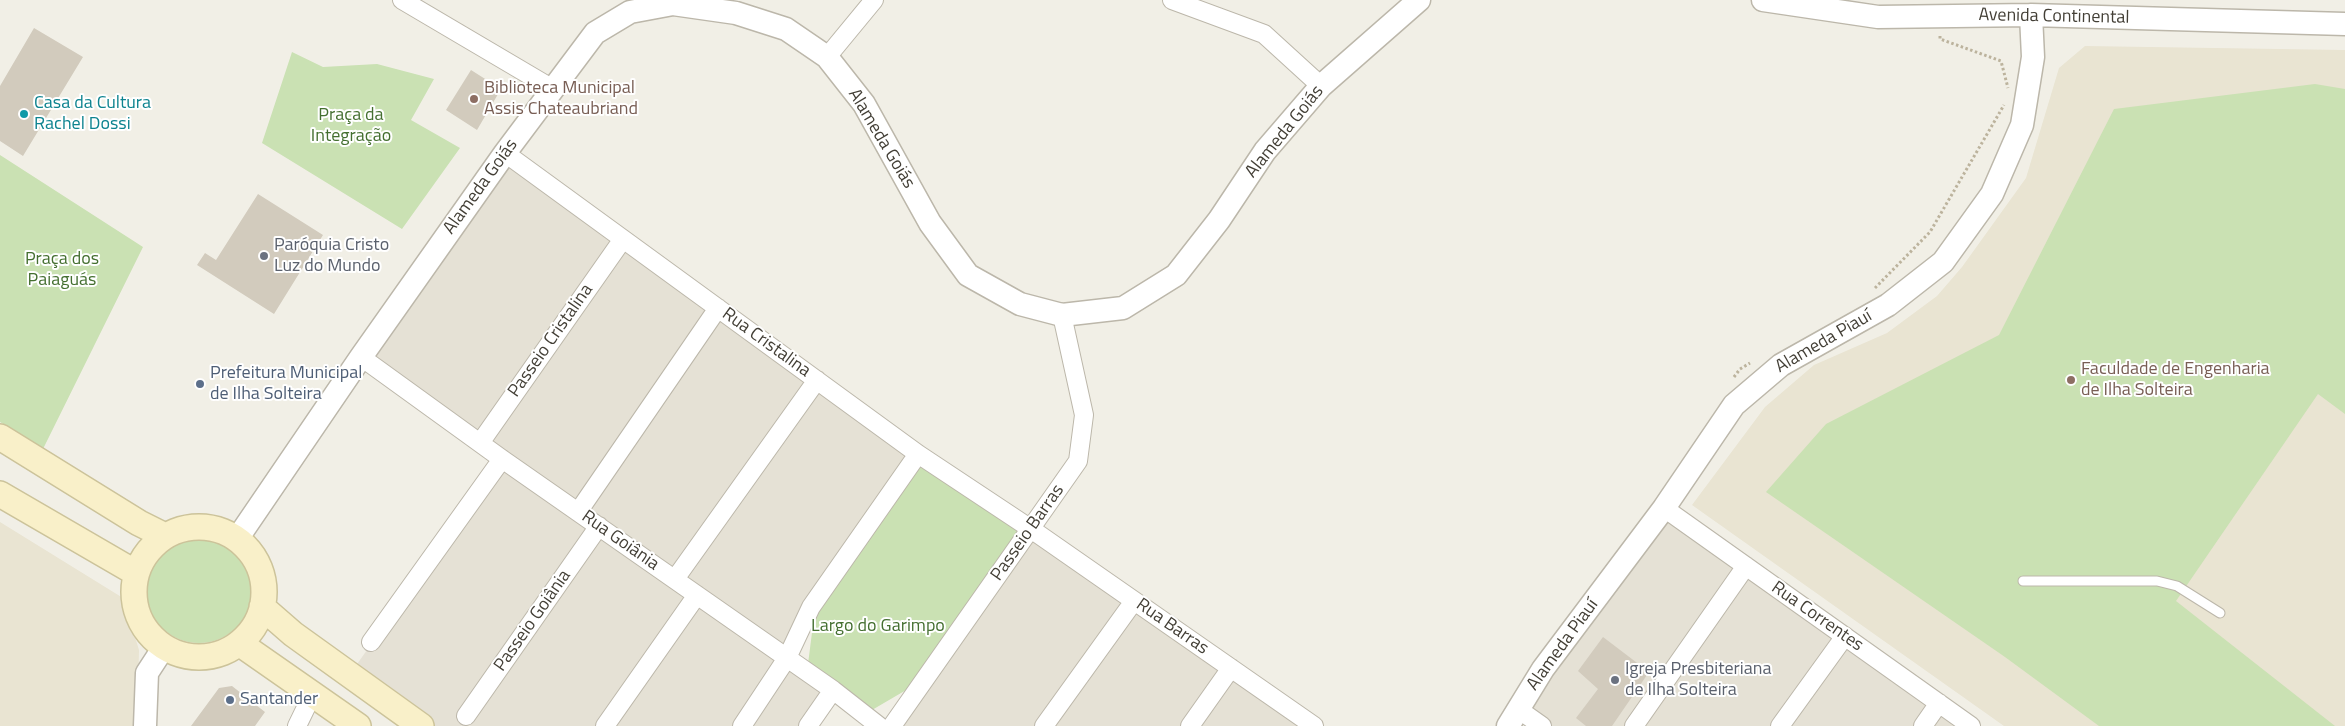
<!DOCTYPE html>
<meta charset="utf-8">
<style>
body{margin:0}
canvas{display:block;background:#f1efe6}
</style>
<canvas width="2345" height="726"></canvas>
<script>
const context = document.querySelector('canvas').getContext('2d');
context.lineJoin = 'round';
function fillPath(path, color) { context.fillStyle = color; context.fill(path, 'evenodd'); }
function strokePath(path, color, width, dash) { context.strokeStyle = color; context.lineWidth = width; context.lineCap = dash ? 'butt' : 'round'; context.setLineDash(dash || []); context.stroke(path); }
function drawText(font, color, halo, rows, align = 'center') {
  context.font = font + ' "Titillium Web",sans-serif'; context.lineWidth = 4; context.setLineDash([]); context.textBaseline = 'middle'; context.strokeStyle = halo; context.fillStyle = color; for (const [text, x, y, turn = 0] of rows) {
    context.save(); context.translate(x, y); context.rotate((+turn || 0) * Math.PI / 180); context.textAlign = isNaN(turn) ? turn : align; if (halo) context.strokeText(text, 0, 0); context.fillText(text, 0, 0); context.restore();
  }
}
fillPath(new Path2D(`
 M505,154L916,454L785,655L365,357Z
 M501,461L832,690L807,726H423L350,674Z
 M1665,513L1966,726H1544L1520,709Z
 M1031,531L1311,726H896Z`), '#e5e1d5');
fillPath(new Path2D(`
 M2085,46L2345,50V726H2004L1692,505L1765,407L1814,365L1887,333L1937,296L1962,267L2026,178L2059,68Z
 M0,522L123,598L139,650L137,726H0Z`), '#e9e4d2');
fillPath(new Path2D(`
 M292,52L323,67L377,64L434,79L411,120L460,148L402,229L262,143Z
 M2315,84L2345,89V414L2318,394L2176,601L2335,726H2099L2005,657L1766,492L1826,424L1999,335L2114,109Z
 M0,155L143,247L43,449L0,422Z
 M920,462L1019,532L913,686L872,710L808,664L815,609Z
 M146 590a53 53 0 1 1 106 0a53 53 0 1 1-106 0Z`), '#cae1b3');
fillPath(new Path2D(`
 M34,28L83,57L23,156L0,141V86Z
 M471,70L501,89L477,130L446,110Z
 M258,194L323,235L274,314L197,265L205,253L216,260Z
 M1603,637L1649,672L1612,726H1586L1576,718L1598,689L1578,671Z
 M232,686L265,712L255,726H191L219,688Z`), '#d2cbbd');
const service = new Path2D(`
 M2023,581H2157L2177,586L2220,613`);
const minor = new Path2D(`
 M402,0L553,89
 M1172,0L1264,34L1321,86
 M827,57L874,0
 M505,153L918,454L1031,529L1314,726
 M361,357L502,459L833,690L879,726
 M480,443L623,239
 M1664,508L1971,726
 M578,512L718,308
 M675,579L817,380
 M371,642L502,459
 M1518,709L1542,726
 M466,716L599,526
 M297,726L313,693
 M605,726L697,595
 M742,726L787,658L811,607L918,454
 M808,726L833,690
 M892,726L1078,461L1084,415L1062,315
 M1044,726L1134,601
 M1190,726L1231,668
 M1634,726L1746,566
 M1780,726L1845,636
 M1923,726L1939,703`);
const tertiary = new Path2D(`
 M1763,0L1878,17L2031,15L2345,24
 M237,539L361,357L505,153L595,33L630,12L673,4L736,13L786,29L827,57L864,104L930,223L968,275L1020,304L1062,315L1123,308L1176,275L1219,220L1265,151L1321,86L1419,0
 M145,726L147,673L164,647
 M1508,726L1543,669L1664,508L1734,405L1781,365L1888,305L1943,262L1992,194L2022,125L2033,57L2031,15`);
const secondary = new Path2D(`
 M0,437L139,523L165,536
 M0,494L136,573
 M134 592a65 65 0 1 1 130 0a65 65 0 1 1-130 0Z
 M262,607L293,634L421,726
 M239,643L358,726`);
strokePath(service, '#bcb7aa', 11);
strokePath(minor, '#bcb7aa', 20);
strokePath(tertiary, '#bcb7aa', 25);
strokePath(secondary, '#ccc39a', 28);
strokePath(new Path2D(`
 M1940,36V39L2001,61L2008,88
 M1875,288L1930,232L2004,105
 M1734,377L1740,369L1750,363`), '#bcb39d', 3, [2.5, 2.5]);
strokePath(service, '#fff', 9);
strokePath(minor, '#fff', 18);
strokePath(tertiary, '#fff', 22);
strokePath(secondary, '#f9f0c9', 25);
for (const [x, y, r, color] of [
 [474,99,5,"#8d6e63"],
 [24,114,5,"#0f9aa8"],
 [264,256,5,"#6b7280"],
 [2071,380,5,"#8d6e63"],
 [200,384,5,"#5c6f8a"],
 [1615,680,5,"#6b7280"],
 [230,700,5,"#5c6f8a"]
]) { const dot = new Path2D(); dot.arc(x, y, r, 0, 2 * Math.PI); context.fillStyle = color; context.fill(dot); strokePath(dot, '#fff', 2); }
drawText('18px', '#433f36', '#fff', [
 ["Avenida Continental",2054,17,1],
 ["Alameda Goiás",1285,132,-51],
 ["Alameda Goiás",881,139,59],
 ["Alameda Goiás",481,187,-54],
 ["Passeio Cristalina",551,341,-55],
 ["Alameda Piauí",1824,342,-30],
 ["Rua Cristalina",766,343,36],
 ["Passeio Barras",1028,533,-55],
 ["Rua Goiânia",620,541,35],
 ["Rua Correntes",1817,617,35],
 ["Passeio Goiânia",533,621,-55],
 ["Rua Barras",1172,627,35],
 ["Alameda Piauí",1563,645,-54]
]);
drawText('18px', '#785e54', '#fff', [
 ["Biblioteca Municipal",484,89],
 ["Assis Chateaubriand",484,110],
 ["Faculdade de Engenharia",2081,370],
 ["de Ilha Solteira",2081,391]
], 'left');
drawText('18px', '#0d838f', '#fff', [
 ["Casa da Cultura",34,104],
 ["Rachel Dossi",34,125]
], 'left');
drawText('18px', '#446f30', '#fff', [
 ["Praça da",351,116],
 ["Integração",351,137],
 ["Praça dos",62,260],
 ["Paiaguás",62,281],
 ["Largo do Garimpo",878,627]
]);
drawText('18px', '#5b616d', '#fff', [
 ["Paróquia Cristo",274,246],
 ["Luz do Mundo",274,267],
 ["Igreja Presbiteriana",1625,670],
 ["de Ilha Solteira",1625,691]
], 'left');
drawText('18px', '#4e5e75', '#fff', [
 ["Prefeitura Municipal",210,374],
 ["de Ilha Solteira",210,395],
 ["Santander",240,700]
], 'left');
</script>
